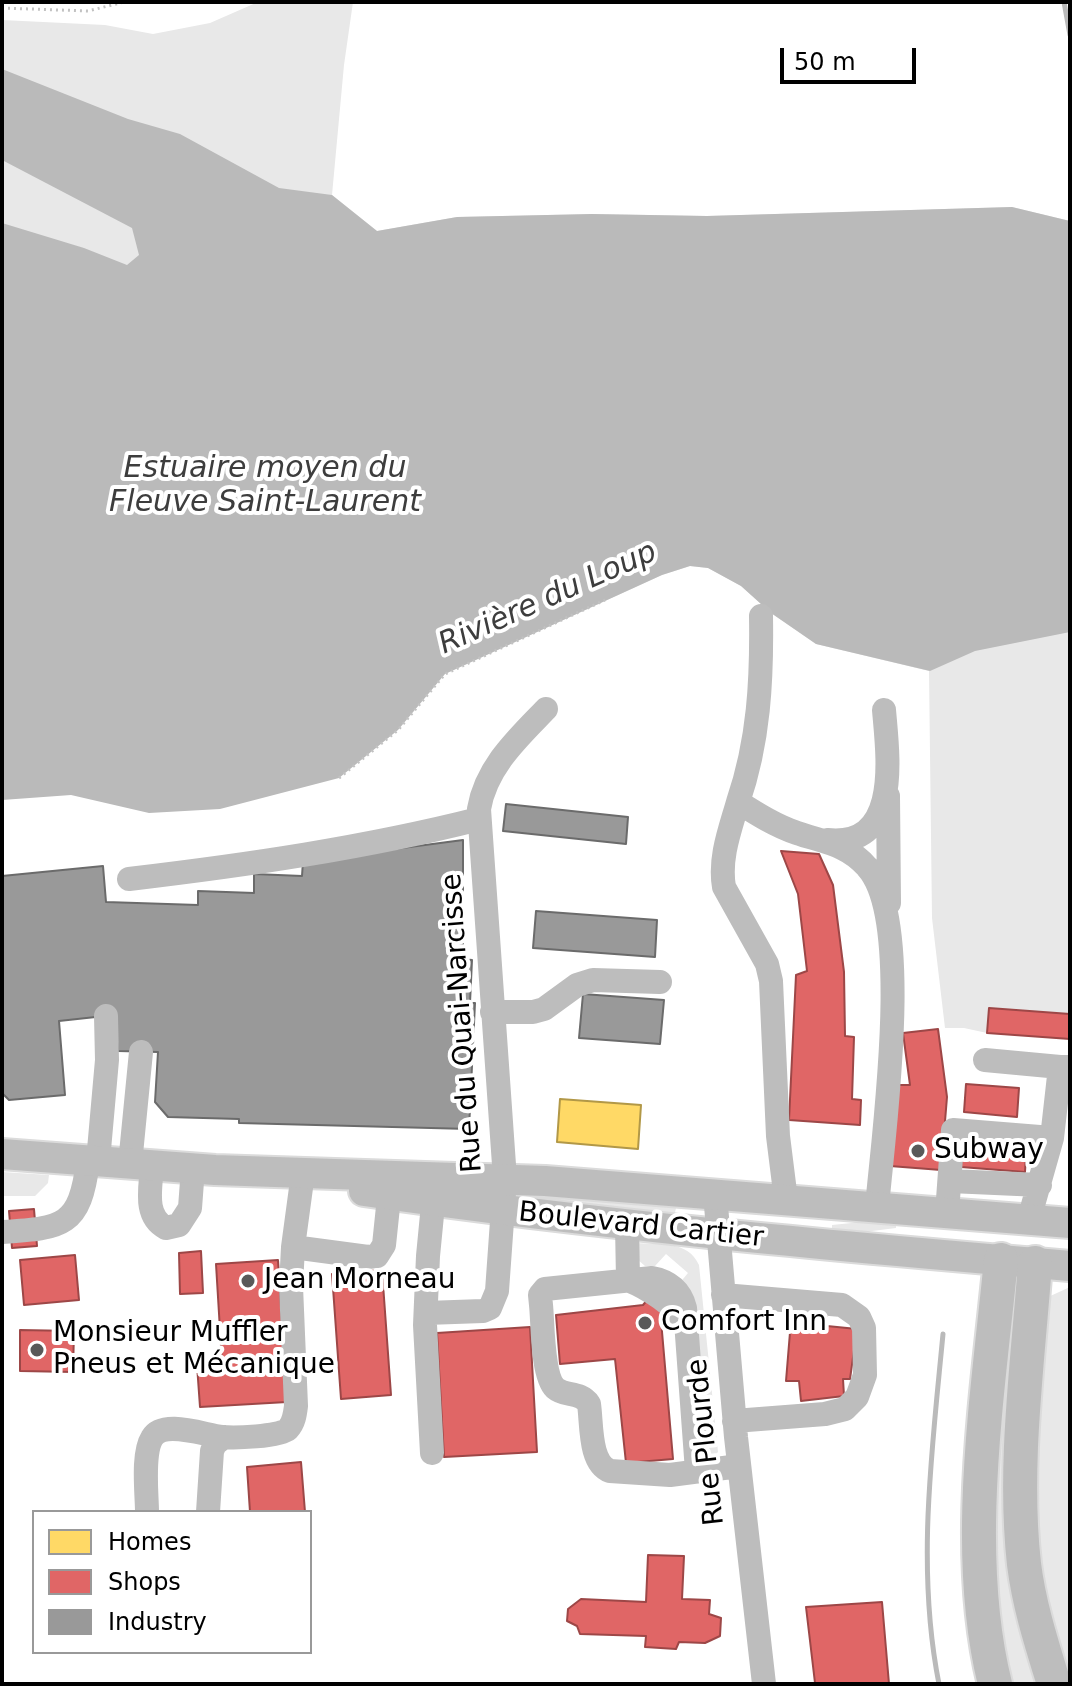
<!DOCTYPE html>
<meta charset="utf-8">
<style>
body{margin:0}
#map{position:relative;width:1072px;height:1686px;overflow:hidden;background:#fff;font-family:"DejaVu Sans",sans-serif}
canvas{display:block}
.frame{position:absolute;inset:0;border:4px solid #000;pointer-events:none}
.legend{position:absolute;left:32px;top:1510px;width:280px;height:144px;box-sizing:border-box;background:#fff;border:2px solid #999;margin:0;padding:10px 14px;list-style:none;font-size:24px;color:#000}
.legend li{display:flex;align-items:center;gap:16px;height:40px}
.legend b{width:40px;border:2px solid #999}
.scale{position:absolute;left:780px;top:48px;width:136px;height:36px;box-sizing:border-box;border:4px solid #000;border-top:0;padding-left:10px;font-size:24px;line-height:28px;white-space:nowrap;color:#000;-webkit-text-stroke:6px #fff;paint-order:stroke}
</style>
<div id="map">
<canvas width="1072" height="1686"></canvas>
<div class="frame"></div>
<ul class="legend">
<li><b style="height:22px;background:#ffd966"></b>Homes</li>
<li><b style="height:22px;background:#e06666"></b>Shops</li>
<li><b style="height:22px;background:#999"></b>Industry</li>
</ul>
<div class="scale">50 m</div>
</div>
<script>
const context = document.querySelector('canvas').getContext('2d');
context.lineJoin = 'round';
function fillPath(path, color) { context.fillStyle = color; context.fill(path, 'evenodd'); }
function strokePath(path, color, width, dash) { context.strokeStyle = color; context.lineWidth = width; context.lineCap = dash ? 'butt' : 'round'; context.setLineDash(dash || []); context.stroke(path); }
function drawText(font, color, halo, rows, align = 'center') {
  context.font = font + ' "DejaVu Sans",sans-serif'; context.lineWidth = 8; context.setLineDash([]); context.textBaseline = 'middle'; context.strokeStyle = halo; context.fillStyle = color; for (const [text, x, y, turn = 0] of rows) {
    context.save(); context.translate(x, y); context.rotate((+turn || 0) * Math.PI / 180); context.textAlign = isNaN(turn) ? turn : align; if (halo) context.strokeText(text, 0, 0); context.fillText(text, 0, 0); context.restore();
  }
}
fillPath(new Path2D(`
 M258,2H353L344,65L332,195L377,231L457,217L592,214L707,216L1012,207L1070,221L786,454L2,236V20L105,25L153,34L210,23Z
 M1070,409V1014L990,1008L987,1033L964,1028H945L932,918L929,671L816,644L771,613L741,586L708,568L690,566L662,575L445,674L494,635Z
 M2,1172L49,1175L48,1183L35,1196H2Z
 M537,1194L676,1208L674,1217L536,1203Z
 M871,1221L896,1223V1228L864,1232L832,1230V1225Z
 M636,1243C659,1245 688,1240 699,1265L718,1452L713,1457L707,1456L678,1285L688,1273L666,1254L655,1266H645L637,1259Z
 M1070,1287V1684L1054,1646L1036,1545L1039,1312L1046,1298Z
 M1008,1320H1013L1004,1441L1044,1684H1006L990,1496Z`), '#e8e8e8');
fillPath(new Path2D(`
 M2,69L128,119L180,134L279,188L332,195L377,231L457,217L592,214L707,216L1012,207L1070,221V632L975,651L930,671L816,644L771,613L741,586L708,568L690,566L662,575L445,674L398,730L339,778L220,809L149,813L71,795L2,800V223L84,248L127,265L139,255L132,228L2,160Z`), '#bababa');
const homes = new Path2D(`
 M560,1099L641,1105L638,1149L557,1142Z`);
fillPath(homes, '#ffd966');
strokePath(homes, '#b29847', 2);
const shops = new Path2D(`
 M781,851L819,854L833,885L844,972L845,1036L854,1037L852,1099L861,1100L860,1125L789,1120L796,975L807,971L798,894Z
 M989,1008L1070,1014V1039L987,1033Z
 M938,1029L947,1097L941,1170L890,1166L898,1085H910L903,1033Z
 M966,1084L1019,1088L1017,1117L964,1112Z
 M962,1150L1026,1155L1025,1172L961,1167Z
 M34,1209L37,1246L12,1248L9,1211Z
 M201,1251L203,1293L180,1294L179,1253Z
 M75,1255L79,1300L24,1305L20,1260Z
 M278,1260L287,1402L200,1407L197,1365L222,1363L216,1264Z
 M382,1270L391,1395L341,1399L332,1274Z
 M659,1286L676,1301L661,1320L673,1459L626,1463L615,1359L560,1364L556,1315L643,1305Z
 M792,1308L827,1312V1326L857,1329L850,1379H843L844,1396L801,1401L799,1381H786Z
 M530,1327L537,1452L444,1457L437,1333Z
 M20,1330L74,1331L73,1372L20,1371Z
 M301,1462L305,1512H250L247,1467Z
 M648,1555L684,1556L682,1599L710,1600L709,1614L721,1618L720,1636L705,1643L679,1642L676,1649L645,1647L646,1636L580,1634L577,1626L567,1621L568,1609L581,1599L646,1602Z
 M882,1602L889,1684L815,1683L806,1607Z`);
fillPath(shops, '#e06666');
strokePath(shops, '#9d4747', 2);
const industry = new Path2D(`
 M506,804L628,817L626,844L503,831Z
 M463,840V959L472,960L470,1003H475L469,1129L239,1123V1119L168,1117L155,1102L158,1052L118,1051L114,1015L59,1021L65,1095L9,1100L2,1093V876L103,866L106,902L198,905V891L254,893V874L302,876L303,861Z
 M536,911L657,920L655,957L533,948Z
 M583,994L664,1000L660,1044L579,1038Z`);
fillPath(industry, '#999');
strokePath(industry, '#6b6b6b', 2);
strokePath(new Path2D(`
 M1064,2L1070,35
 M939,1684C916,1569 932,1450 943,1334`), '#bababa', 5);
const major = new Path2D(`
 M2,1154L215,1170L545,1181L1070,1223
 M364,1191C599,1225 834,1246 1070,1266`);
const highway = new Path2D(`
 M1035,1263C1028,1362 1013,1465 1024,1564C1029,1605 1042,1645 1054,1684
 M995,1684C962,1552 988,1394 1001,1260`);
strokePath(major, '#dbdbdb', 34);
strokePath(highway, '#dbdbdb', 38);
strokePath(new Path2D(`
 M2,8L88,11L124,2
 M339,778L398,730L445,674L605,600`), '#c2c2c2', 3, [2, 4]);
strokePath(new Path2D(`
 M888,796L889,903
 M738,802C759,741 762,680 761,616
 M827,840C901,848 888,757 884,710
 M129,879C247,865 364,848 479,819
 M492,1012H533L544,1009L577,985L593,980L660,982
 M985,1060L1060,1067
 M98,1161L107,1060L106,1016
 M130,1164L141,1052
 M152,1165C151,1187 143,1216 166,1228L179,1225L190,1208L193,1168
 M303,1173L293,1247L368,1257L377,1256L384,1245L391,1178
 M950,1181L1040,1185
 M715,1194L736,1437L764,1684
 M786,1200L778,1136L771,981L767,964L724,887C719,858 730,830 738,802C757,814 776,826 797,833C823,842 847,844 867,867C914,918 883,1136 877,1207
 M947,1213L953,1130L1052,1138
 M1029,1219L1052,1138L1060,1067H1070
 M627,1225L628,1280C648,1288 674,1305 686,1323
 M2,1232C63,1228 80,1227 88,1161
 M723,1295L842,1305L859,1317L864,1328L865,1375L857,1397L845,1409L825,1414L734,1421
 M426,1313L483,1311L490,1308L497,1291L505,1179L479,809C486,767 518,738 546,709
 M432,1453L425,1325L428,1256L435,1184
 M697,1471L685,1308C681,1291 669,1281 652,1278L545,1289L540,1295L541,1305C543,1323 542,1375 555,1388C565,1397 580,1391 589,1404C592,1424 589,1463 610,1471L670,1475L739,1466
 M147,1512C147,1494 142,1454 152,1438C163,1419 204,1435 222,1437C234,1438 279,1437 288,1429C294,1423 295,1414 296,1406L291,1286L293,1247
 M208,1512L212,1451L215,1444L224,1437`), '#bdbdbd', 24);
strokePath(major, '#bdbdbd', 30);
strokePath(highway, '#bdbdbd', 34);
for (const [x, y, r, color] of [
 [918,1151,8,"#595959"],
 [248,1281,8,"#595959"],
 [645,1323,8,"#595959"],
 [37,1350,8,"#595959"]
]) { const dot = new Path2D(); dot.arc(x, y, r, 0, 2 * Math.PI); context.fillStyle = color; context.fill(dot); strokePath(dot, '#fff', 3); }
drawText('28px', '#000', '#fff', [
 ["Rue du Quai-Narcisse",463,1023,-94],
 ["Boulevard Cartier",641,1226,6],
 ["Rue Plourde",707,1442,-96]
]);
drawText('28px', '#000', '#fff', [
 ["Subway",934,1151],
 ["Jean Morneau",264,1281],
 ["Comfort Inn",661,1323],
 ["Monsieur Muffler",53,1334],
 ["Pneus et Mécanique",53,1366]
], 'left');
drawText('italic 30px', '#3d3d3d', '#fff', [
 ["Estuaire moyen du",265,469],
 ["Fleuve Saint-Laurent",265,503],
 ["Rivière du Loup",548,599,-24]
]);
</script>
